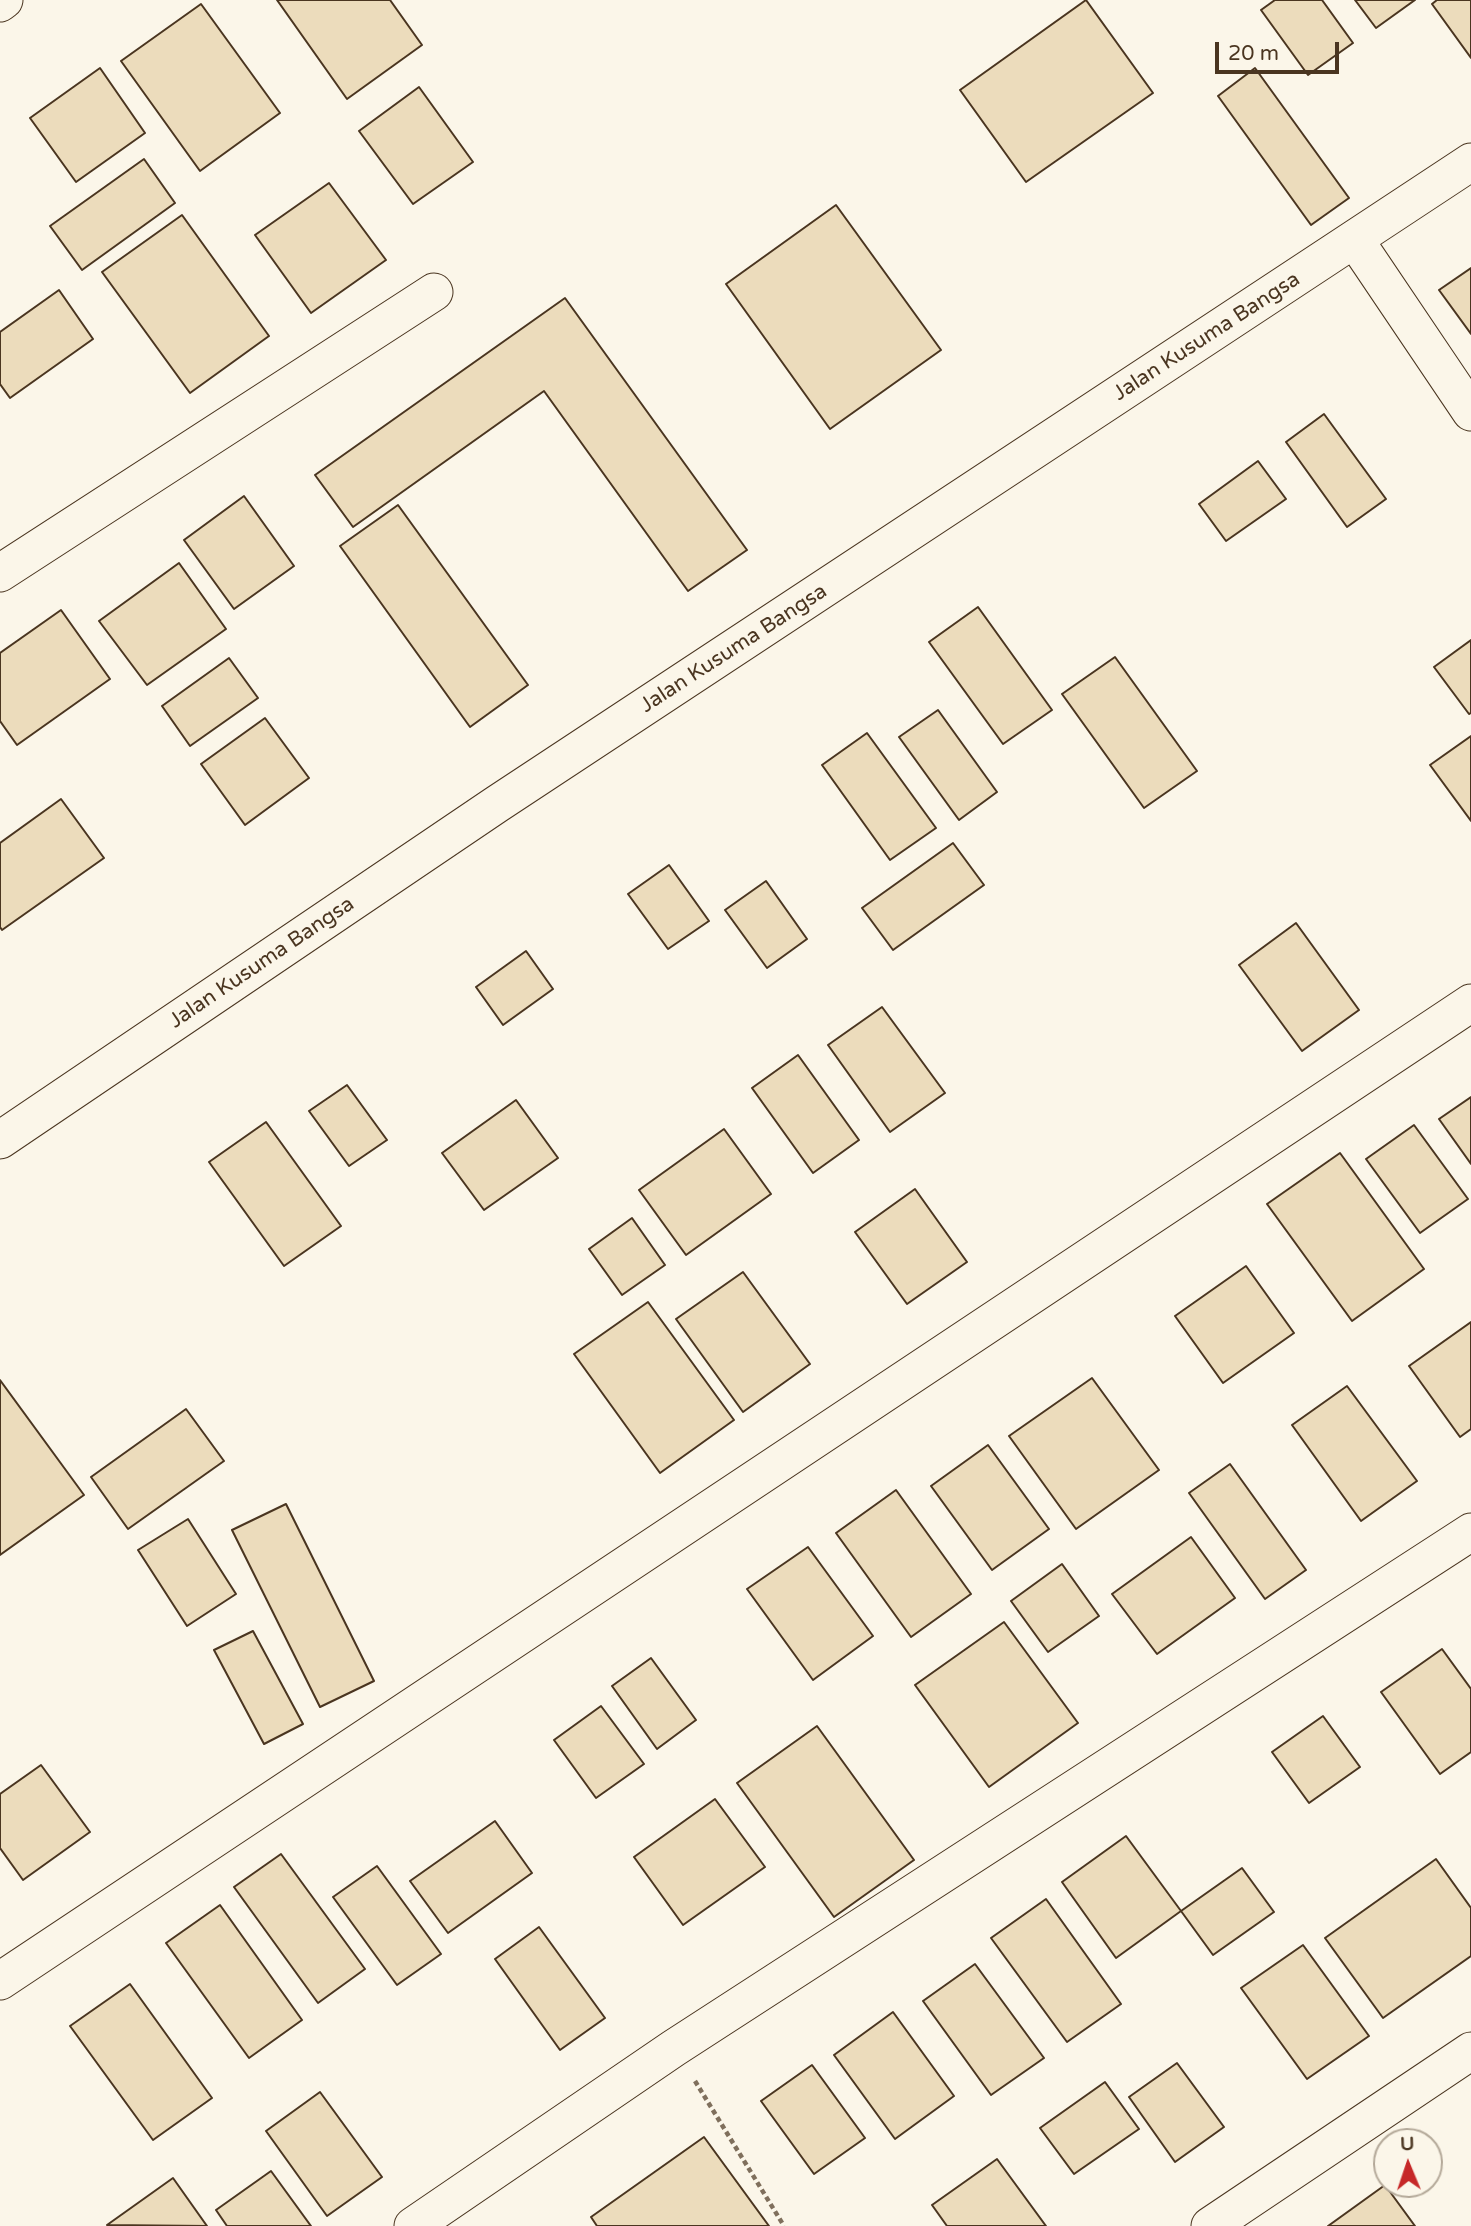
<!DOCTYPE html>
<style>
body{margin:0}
#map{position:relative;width:1471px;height:2226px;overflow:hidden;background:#fbf6e9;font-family:"Varela Round",sans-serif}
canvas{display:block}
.north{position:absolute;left:1373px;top:2128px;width:70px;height:70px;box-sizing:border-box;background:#fbf6e9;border:2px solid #b4a999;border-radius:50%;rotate:358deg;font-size:19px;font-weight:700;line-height:28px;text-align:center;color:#4a3520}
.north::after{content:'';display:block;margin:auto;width:24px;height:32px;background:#c62828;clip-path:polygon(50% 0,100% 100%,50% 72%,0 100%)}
.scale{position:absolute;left:1215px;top:42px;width:124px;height:32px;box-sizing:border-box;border:4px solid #4a3520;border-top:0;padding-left:9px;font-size:21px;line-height:24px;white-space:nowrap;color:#4a3520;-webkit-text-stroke:5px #fbf6e9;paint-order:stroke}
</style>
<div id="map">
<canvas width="1471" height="2226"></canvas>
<div class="north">U</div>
<div class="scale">20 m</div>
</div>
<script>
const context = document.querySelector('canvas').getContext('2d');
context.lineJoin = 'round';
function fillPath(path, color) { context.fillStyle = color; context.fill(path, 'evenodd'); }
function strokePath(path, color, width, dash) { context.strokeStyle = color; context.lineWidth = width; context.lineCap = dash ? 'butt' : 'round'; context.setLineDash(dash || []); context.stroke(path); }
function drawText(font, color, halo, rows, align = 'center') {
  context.font = font + ' "Varela Round",sans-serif'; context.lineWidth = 5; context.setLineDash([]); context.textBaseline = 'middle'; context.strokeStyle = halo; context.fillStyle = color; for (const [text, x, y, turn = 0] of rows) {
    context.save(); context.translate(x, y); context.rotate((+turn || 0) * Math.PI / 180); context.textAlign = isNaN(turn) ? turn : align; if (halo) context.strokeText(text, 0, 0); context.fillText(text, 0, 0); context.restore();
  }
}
const building = new Path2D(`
 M277,0H390L422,45L347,99Z
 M1086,0L1153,93L1026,182L960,90Z
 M1275,0H1322L1353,43L1308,75L1261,10Z
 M1355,0H1415L1376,28Z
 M1437,0H1471V58L1432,4Z
 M201,4L280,113L200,171L121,61Z
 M100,68L145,133L76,182L30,118Z
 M1255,68L1349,198L1311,225L1218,96Z
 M419,87L473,162L413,204L359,131Z
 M144,159L175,203L82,270L50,226Z
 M329,183L386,260L311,313L255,235Z
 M836,205L941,350L830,429L726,284Z
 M182,215L269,336L190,393L102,272Z
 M1471,268V334L1439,290Z
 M59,290L93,339L10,398L0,384V332Z
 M565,298L747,550L688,591L544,391L353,527L315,475Z
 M1324,414L1386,499L1347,527L1286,442Z
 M1258,461L1286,499L1226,541L1199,504Z
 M244,496L294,566L234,609L184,540Z
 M398,505L528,685L470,727L340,546Z
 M179,563L226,629L147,685L99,621Z
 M978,607L1052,710L1003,744L929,642Z
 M61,610L110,679L17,745L0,721V653Z
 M1471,640V713L1469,714L1434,667Z
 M1115,657L1197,771L1144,808L1062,694Z
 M229,658L258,698L190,746L162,706Z
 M938,710L997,792L959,820L899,737Z
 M265,718L309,778L245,825L201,764Z
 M867,733L936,828L890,860L822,765Z
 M1471,736V821L1430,765Z
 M61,799L104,858L2,930L0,927V843Z
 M953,843L984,885L893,950L862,908Z
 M669,865L709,921L668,949L628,894Z
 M766,881L807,939L767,968L725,910Z
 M1296,923L1359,1010L1302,1051L1239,965Z
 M526,951L553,989L503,1025L476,987Z
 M882,1007L945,1093L890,1132L828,1045Z
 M798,1055L859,1140L813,1173L752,1088Z
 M347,1085L387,1140L349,1166L309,1111Z
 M1471,1097V1164L1439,1119Z
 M516,1100L558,1158L484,1210L442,1153Z
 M266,1122L341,1226L284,1266L209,1162Z
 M1414,1125L1468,1199L1420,1233L1366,1159Z
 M724,1129L771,1194L686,1255L639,1190Z
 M1340,1153L1424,1269L1352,1321L1267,1204Z
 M915,1189L967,1262L907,1304L855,1232Z
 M632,1218L665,1265L622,1295L589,1249Z
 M1246,1266L1294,1333L1223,1383L1175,1316Z
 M743,1272L810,1364L743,1412L676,1319Z
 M648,1302L734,1420L660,1473L574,1354Z
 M1471,1322V1429L1460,1437L1409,1366Z
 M1092,1378L1159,1470L1076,1529L1009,1436Z
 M0,1380L84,1495L0,1555Z
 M1347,1386L1417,1481L1361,1521L1292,1425Z
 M186,1409L224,1461L128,1529L91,1477Z
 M988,1445L1049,1529L992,1570L931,1486Z
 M1230,1464L1306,1570L1265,1599L1189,1493Z
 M896,1490L971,1594L911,1637L836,1533Z
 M286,1504L374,1681L320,1707L232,1530Z
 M188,1519L236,1594L187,1626L138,1550Z
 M1191,1537L1235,1598L1157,1654L1112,1594Z
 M808,1547L873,1636L813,1680L747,1589Z
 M1062,1564L1099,1616L1048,1652L1011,1601Z
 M1004,1622L1078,1723L989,1787L915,1685Z
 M253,1631L303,1724L264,1744L214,1650Z
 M1442,1649L1471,1689V1752L1440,1774L1381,1692Z
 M651,1658L696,1720L657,1749L612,1686Z
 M601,1706L644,1764L596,1798L554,1740Z
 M1323,1716L1360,1767L1309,1803L1272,1752Z
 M817,1726L914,1860L834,1917L737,1783Z
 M41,1765L90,1832L23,1880L0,1848V1794Z
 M715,1799L765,1867L683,1925L634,1857Z
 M495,1821L532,1873L448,1933L410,1881Z
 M1126,1836L1181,1911L1116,1958L1062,1882Z
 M281,1854L365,1969L318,2003L234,1887Z
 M1436,1859L1471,1908V1956L1383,2018L1325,1938Z
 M377,1866L441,1954L397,1985L333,1897Z
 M1242,1868L1274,1912L1213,1955L1181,1911Z
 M1046,1899L1121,2004L1067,2042L991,1938Z
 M220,1905L302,2020L249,2058L166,1943Z
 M539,1927L605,2018L560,2050L495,1959Z
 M1303,1945L1369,2036L1307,2079L1241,1988Z
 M975,1964L1044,2058L991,2095L923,2001Z
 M130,1984L212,2098L153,2140L70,2026Z
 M893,2012L954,2096L895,2139L834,2055Z
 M1177,2063L1224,2127L1175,2162L1129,2097Z
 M812,2065L865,2138L814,2174L761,2101Z
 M1105,2082L1139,2129L1074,2174L1040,2128Z
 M320,2092L382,2177L327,2216L266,2131Z
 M704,2137L769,2226H597L591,2217Z
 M997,2159L1046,2226H947L932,2205Z
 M271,2171L311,2226H227L216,2210Z
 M173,2178L207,2226L107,2225Z
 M1385,2185L1415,2226H1328Z`);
fillPath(building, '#ecdcbc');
strokePath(building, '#4a3520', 2);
const minor = new Path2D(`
 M0,3L4,0
 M1355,240L1471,412
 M0,573L434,292
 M0,1140L497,804L1471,162
 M0,1981L1471,1003
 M413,2226L674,2048L1471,1532
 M1210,2226L1471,2051`);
strokePath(minor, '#4a3520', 39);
strokePath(new Path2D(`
 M695,2081L784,2226`), '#7f6f5c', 4.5, [5, 3.5]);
strokePath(minor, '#fbf6e9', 37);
drawText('21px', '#4a3520', '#fbf6e9', [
 ["Jalan Kusuma Bangsa",1207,337,-33],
 ["Jalan Kusuma Bangsa",734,649,-33],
 ["Jalan Kusuma Bangsa",262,963,-34]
]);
</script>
